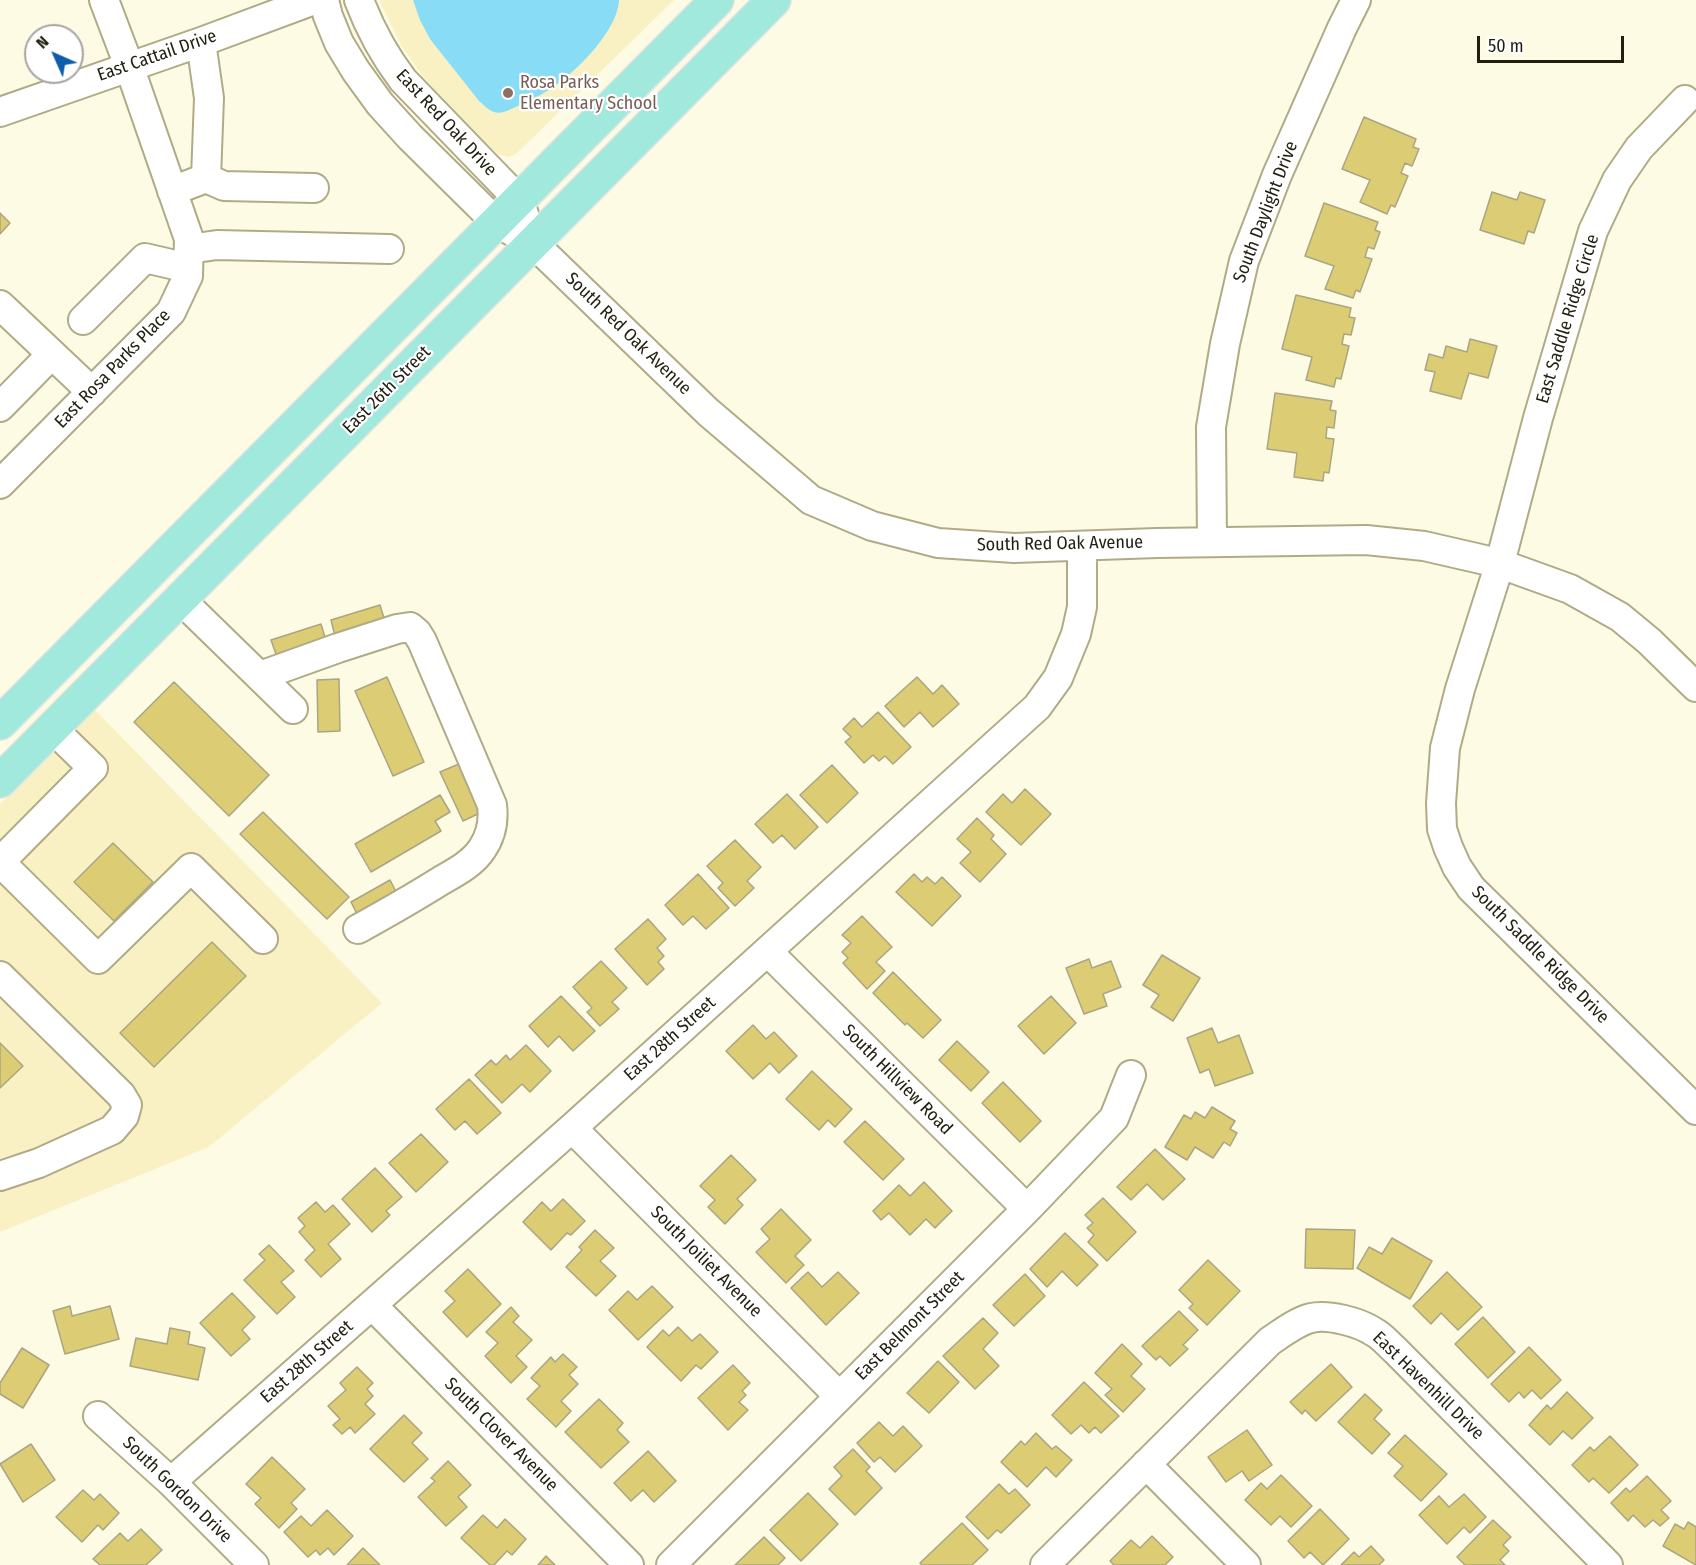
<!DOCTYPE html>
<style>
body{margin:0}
#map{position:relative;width:1696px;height:1565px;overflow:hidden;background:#fefbe5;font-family:"Fira Sans Condensed",sans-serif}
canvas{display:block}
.north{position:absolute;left:24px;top:24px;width:60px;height:60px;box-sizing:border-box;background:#fff;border:2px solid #a6a5a0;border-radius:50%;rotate:315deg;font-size:16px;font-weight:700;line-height:24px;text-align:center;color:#211f11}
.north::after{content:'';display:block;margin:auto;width:21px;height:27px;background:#0e5cab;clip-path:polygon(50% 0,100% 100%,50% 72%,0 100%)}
.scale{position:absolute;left:1477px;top:36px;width:147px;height:27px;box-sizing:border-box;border:3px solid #211f11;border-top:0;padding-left:8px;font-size:18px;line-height:21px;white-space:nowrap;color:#211f11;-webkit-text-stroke:4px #fff;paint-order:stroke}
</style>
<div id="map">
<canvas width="1696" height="1565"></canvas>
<div class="north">N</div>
<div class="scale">50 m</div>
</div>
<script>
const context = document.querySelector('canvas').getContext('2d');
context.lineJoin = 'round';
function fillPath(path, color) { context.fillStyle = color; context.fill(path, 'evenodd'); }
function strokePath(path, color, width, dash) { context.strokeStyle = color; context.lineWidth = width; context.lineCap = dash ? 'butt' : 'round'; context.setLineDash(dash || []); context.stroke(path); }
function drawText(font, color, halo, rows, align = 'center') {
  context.font = font + ' "Fira Sans Condensed",sans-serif'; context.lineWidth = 4.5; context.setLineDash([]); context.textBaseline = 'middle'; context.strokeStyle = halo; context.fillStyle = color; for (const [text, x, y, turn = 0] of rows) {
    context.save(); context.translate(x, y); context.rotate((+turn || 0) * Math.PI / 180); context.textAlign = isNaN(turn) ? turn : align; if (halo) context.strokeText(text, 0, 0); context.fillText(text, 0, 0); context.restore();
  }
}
fillPath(new Path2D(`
 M379,0H674L516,154L509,157L498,154L480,138L423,77L401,45Z
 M95,710L382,1003L209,1147L0,1232V804Z`), '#f9f1c4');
fillPath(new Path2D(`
 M413,0H619C618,29 580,68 557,84C546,93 532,99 520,105C512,108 503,115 494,112C488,110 484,105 479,101L430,39L420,20Z`), '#88dcf6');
const building = new Path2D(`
 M1364,117L1416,139L1413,147L1419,149L1412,166L1405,163L1401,173L1408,176L1395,207L1391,205L1387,214L1360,202L1370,180L1342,169Z
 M1492,192L1517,200L1520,192L1545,200L1534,233L1528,231L1524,244L1480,230Z
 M1324,203L1378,222L1375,230L1380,232L1374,249L1368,247L1365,257L1372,259L1360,292L1356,290L1353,298L1325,289L1334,266L1305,256Z
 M0,213L10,223L0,234Z
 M1296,295L1351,308L1349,317L1355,318L1351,335L1344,334L1342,344L1349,346L1341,379L1336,378L1334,387L1306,380L1312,357L1282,349Z
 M1470,339L1497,346L1488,378L1469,373L1461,399L1430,391L1435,372L1425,370L1429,354L1443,358L1446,346L1467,352Z
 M1275,393L1332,401L1330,410L1336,411L1334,428L1327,427L1326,438L1334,439L1329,473L1324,472L1323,481L1294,477L1297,453L1267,449Z
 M380,605L387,628L337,644L331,620Z
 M321,624L327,644L278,660L271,640Z
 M387,677L424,762L393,776L355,691Z
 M917,677L933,694L942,685L959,704L933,727L920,712L904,727L885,706Z
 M339,679L340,731L318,732L317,680Z
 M174,682L269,775L229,816L134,722Z
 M878,712L911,747L893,764L885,756L879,761L873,755L864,763L845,742L851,737L843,729L854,718L862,727Z
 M461,763L484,811L463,821L440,772Z
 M832,765L858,793L827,823L800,795Z
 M1025,789L1051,814L1021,845L986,812L1003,794L1012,803Z
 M787,794L818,827L795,849L782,835L773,843L755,824Z
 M440,795L450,812L435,821L441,831L371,872L355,844Z
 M263,812L349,897L327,919L240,834Z
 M977,818L994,835L991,839L1006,854L980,882L960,863L971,852L957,839Z
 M735,840L761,867L747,881L754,888L735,906L718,888L723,883L707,866Z
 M113,843L153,882L114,921L74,882Z
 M698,874L729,908L706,929L693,916L683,925L665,905Z
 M914,874L922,882L927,877L935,884L942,877L961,896L932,926L896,892Z
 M390,880L401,901L361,922L351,902Z
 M862,916L892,947L876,962L885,971L867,989L843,963L848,958L842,952L851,943L842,935Z
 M648,919L666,939L657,948L664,956L658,962L664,969L647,985L615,949Z
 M212,942L246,976L154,1067L120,1033Z
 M1162,955L1200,978L1173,1021L1151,1007L1159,995L1143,985Z
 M1089,959L1092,968L1111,961L1121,987L1103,994L1107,1006L1084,1014L1066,968Z
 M601,961L627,988L612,1002L619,1009L600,1026L587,1012L592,1008L573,987Z
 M893,972L941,1020L923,1038L907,1023L905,1025L873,993Z
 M561,996L595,1031L573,1051L559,1036L548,1047L529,1026Z
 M1051,996L1076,1023L1044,1054L1018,1026Z
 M753,1025L766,1039L774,1032L797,1056L779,1073L770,1063L753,1079L726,1051Z
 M1212,1028L1218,1043L1239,1035L1253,1073L1215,1086L1209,1069L1200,1073L1187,1038Z
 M957,1041L989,1072L971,1091L939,1060Z
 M0,1043L23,1066L0,1088Z
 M526,1045L551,1071L530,1092L522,1084L502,1103L475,1075L491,1060L496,1065L506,1055L510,1060Z
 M812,1071L852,1109L835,1127L828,1120L819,1130L786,1099Z
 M469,1079L501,1113L477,1134L465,1121L455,1130L436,1109Z
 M1003,1082L1041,1121L1020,1142L982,1103Z
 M1212,1107L1235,1121L1230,1129L1237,1133L1230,1146L1224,1142L1213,1158L1195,1147L1187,1160L1165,1147L1184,1115L1191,1119L1195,1112L1205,1118Z
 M865,1121L904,1159L883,1180L844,1142Z
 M421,1134L448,1162L416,1192L389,1163Z
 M1155,1149L1185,1179L1163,1200L1147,1184L1131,1200L1117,1187Z
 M731,1155L756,1180L737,1199L743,1205L725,1224L708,1207L715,1200L700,1186Z
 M375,1168L402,1197L386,1211L390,1215L372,1232L342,1199Z
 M924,1182L952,1211L935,1228L926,1219L910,1235L889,1213L881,1220L873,1211L899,1185L910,1196Z
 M1103,1198L1136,1232L1107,1261L1088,1242L1094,1235L1087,1228L1093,1223L1085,1215Z
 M563,1199L585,1221L571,1235L567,1233L551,1250L523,1222L542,1202L551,1211Z
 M316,1202L325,1212L333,1205L350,1224L328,1244L341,1259L321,1277L305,1260L315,1250L299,1232L305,1226L298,1218Z
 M781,1209L811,1240L795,1256L804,1265L786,1283L756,1252L770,1239L761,1229Z
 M1306,1229L1355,1230L1353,1269L1305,1268Z
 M595,1230L614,1248L600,1261L616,1276L596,1296L566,1267L582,1250L579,1247Z
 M1065,1233L1098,1265L1077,1286L1062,1271L1047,1287L1030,1269Z
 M1392,1238L1432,1261L1410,1299L1357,1268L1369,1247L1382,1254Z
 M269,1245L294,1271L281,1282L295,1297L277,1314L244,1280L265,1260L259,1254Z
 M1208,1260L1240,1291L1207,1325L1189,1308L1193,1304L1179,1290Z
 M468,1269L501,1304L467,1337L443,1312L455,1301L445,1291Z
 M808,1272L822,1287L838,1272L859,1293L826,1325L791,1288Z
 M1447,1272L1482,1307L1458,1330L1441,1313L1431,1324L1413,1306Z
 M1025,1274L1045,1296L1014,1326L993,1305Z
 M652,1286L673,1307L638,1340L609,1310L628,1291L637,1300Z
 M232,1293L255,1317L242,1330L250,1339L231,1356L200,1323Z
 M70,1306L72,1316L110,1306L119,1339L65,1354L53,1311Z
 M511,1307L519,1316L513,1322L532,1340L516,1356L527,1367L511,1383L485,1356L498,1343L486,1332Z
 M1179,1311L1198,1330L1183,1345L1188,1349L1170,1366L1160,1356L1156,1360L1142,1346Z
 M1483,1317L1515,1352L1488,1378L1455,1344Z
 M983,1318L998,1333L983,1349L999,1366L975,1389L943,1356Z
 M678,1327L692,1341L700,1334L718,1352L701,1369L696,1365L681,1381L647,1347L663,1330L669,1336Z
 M170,1328L190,1332L188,1344L205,1348L198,1380L130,1366L136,1338L167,1344Z
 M1122,1344L1142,1364L1131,1376L1145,1389L1123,1412L1105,1395L1112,1389L1095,1373Z
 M1529,1347L1561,1380L1541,1399L1532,1390L1524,1398L1519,1392L1509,1402L1491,1384Z
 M22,1348L49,1365L23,1408L0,1394V1383Z
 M563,1354L577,1367L569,1375L578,1384L561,1401L571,1411L556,1427L527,1399L540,1386L531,1378L551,1357L555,1362Z
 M938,1361L959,1382L929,1413L907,1393Z
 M1331,1364L1352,1387L1316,1421L1305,1410L1302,1414L1290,1402Z
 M733,1365L750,1383L742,1391L746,1395L739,1402L748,1410L728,1430L698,1398Z
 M357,1367L373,1383L367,1389L373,1396L365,1404L375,1414L355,1433L350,1427L342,1434L333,1425L340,1419L328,1406L346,1390L340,1383Z
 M1084,1382L1119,1416L1101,1433L1095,1427L1089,1433L1081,1425L1071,1434L1052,1415Z
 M1567,1392L1593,1418L1572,1439L1563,1431L1550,1445L1529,1425L1547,1405L1551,1409Z
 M1365,1394L1382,1410L1374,1419L1390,1434L1372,1454L1338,1422Z
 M599,1399L623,1423L617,1430L629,1442L601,1468L565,1432Z
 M404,1415L422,1433L412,1443L428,1459L404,1482L370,1449Z
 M879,1422L893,1436L903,1426L922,1446L895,1472L880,1457L874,1462L857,1443Z
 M1247,1430L1272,1465L1249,1481L1242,1471L1226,1482L1208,1457Z
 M1036,1433L1052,1449L1056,1446L1072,1460L1056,1477L1046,1467L1027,1487L1001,1462L1021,1441L1025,1445Z
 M1405,1435L1447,1474L1421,1501L1394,1476L1403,1466L1388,1453Z
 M1610,1436L1638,1465L1609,1493L1593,1478L1589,1482L1572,1465L1590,1447L1594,1451Z
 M31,1444L55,1480L23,1502L0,1464Z
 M853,1449L870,1467L866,1471L882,1488L855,1515L829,1489L842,1476L834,1467Z
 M648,1451L676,1481L654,1502L643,1490L631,1501L614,1483Z
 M272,1457L305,1489L291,1503L297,1509L279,1528L255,1504L261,1498L246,1484Z
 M448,1461L471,1485L458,1497L467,1507L446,1526L418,1497L435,1481L431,1478Z
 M1281,1475L1312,1506L1291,1527L1280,1516L1271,1525L1245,1500L1261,1483L1267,1489Z
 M1647,1476L1671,1501L1661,1510L1669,1518L1660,1526L1653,1520L1645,1527L1633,1515L1628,1521L1611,1503L1626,1488L1630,1492Z
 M999,1484L1009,1494L1015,1489L1030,1505L1001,1533L997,1530L988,1539L966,1517Z
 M83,1490L94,1500L100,1494L119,1513L103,1530L98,1525L82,1542L56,1517Z
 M808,1493L838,1524L801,1561L770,1530Z
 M1464,1494L1486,1517L1470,1533L1464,1527L1447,1544L1419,1515L1439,1496L1449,1507Z
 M1320,1509L1349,1539L1323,1565L1310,1552L1304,1558L1288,1541Z
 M327,1510L353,1536L334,1555L328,1548L320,1555L316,1550L308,1557L284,1532L301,1516L311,1526Z
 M483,1515L497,1528L505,1519L526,1539L512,1555L507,1551L494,1565H490L461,1538Z
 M1493,1520L1511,1537L1503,1545L1509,1551L1500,1560L1505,1565H1465L1457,1557Z
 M1688,1522L1696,1527V1565L1663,1546L1675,1524L1684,1529Z
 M962,1523L988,1550L972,1565H922L920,1563Z
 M141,1529L162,1550L146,1565H100L93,1559L120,1533L128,1541Z
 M1152,1536L1173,1557L1165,1565H1114L1110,1561L1131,1540L1140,1548Z
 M764,1537L785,1558L778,1565H735Z
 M1371,1546L1384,1560L1379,1565H1341L1354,1552L1359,1557Z
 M363,1548L380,1565H347Z
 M546,1556L555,1565H538Z`);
fillPath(building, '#dccc73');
strokePath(building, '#aaa582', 1.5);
const minor = new Path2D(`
 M324,0L328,16L339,43L356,71L380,104L410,137L496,222L533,243L708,412L811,500L872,526L938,543L1014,548L1157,543L1366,540L1424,546L1498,563L1570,589L1620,617L1649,641L1696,687
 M359,0C370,29 384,55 403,80L519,200L526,220
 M1685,100L1639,148L1617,180L1593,231L1538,418L1500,563L1460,689L1445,748L1441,803L1442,829L1448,847L1457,867L1471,888L1696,1110
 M0,112L201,42L314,0
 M206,178L224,186L314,188
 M172,191L206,178L209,98L201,42
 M189,249L217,245L389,249
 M0,305L92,392
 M83,320L145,258L188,268
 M0,407L52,354
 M0,484L171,312L188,276L189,239L129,66L104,0
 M1212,542L1211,427L1225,344L1244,261L1277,175L1342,28L1356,0
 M180,599L293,709
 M260,676L338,648L397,629L410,627L417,633L422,641L492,805C494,821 491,836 482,849C473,863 456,872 442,880C415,897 387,913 358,929
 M0,862L98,959L191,868L263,939
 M0,862L93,768L52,728
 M768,952L1027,1209
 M0,976L121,1095L127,1105L124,1116L112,1130L39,1163L0,1176
 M572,1128L839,1396
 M372,1305L629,1565
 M98,1416L171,1482L254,1565
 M1146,1464L1246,1565
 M171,1482L572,1128L1037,707L1058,678L1076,634L1082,607V546
 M671,1565L1027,1209L1114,1118L1131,1075
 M1045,1565L1270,1341C1282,1333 1296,1322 1311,1318C1328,1314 1359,1322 1374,1332C1382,1336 1388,1344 1395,1350L1608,1565`);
const major = new Path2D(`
 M0,723L717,0
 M0,781L774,0`);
strokePath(minor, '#b0ab87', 32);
strokePath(major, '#e4e4e2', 36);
strokePath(minor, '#fff', 28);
strokePath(major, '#a1e8dd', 33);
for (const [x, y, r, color] of [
 [508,93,6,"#8d6e63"]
]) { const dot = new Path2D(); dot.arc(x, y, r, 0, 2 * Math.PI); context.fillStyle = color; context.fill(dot); strokePath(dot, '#fff', 2); }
drawText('18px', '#211f11', '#fff', [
 ["East Cattail Drive",157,56,-19],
 ["East Red Oak Drive",446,123,47],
 ["South Daylight Drive",1266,212,-69],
 ["East Saddle Ridge Circle",1568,319,-73],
 ["South Red Oak Avenue",628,334,44],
 ["East Rosa Parks Place",113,369,-46],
 ["East 26th Street",387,390,-45],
 ["South Red Oak Avenue",1060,544,-1],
 ["South Saddle Ridge Drive",1540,955,45],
 ["East 28th Street",670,1039,-42],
 ["South Hillview Road",897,1080,45],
 ["South Joiliet Avenue",706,1262,45],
 ["East Belmont Street",910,1326,-45],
 ["East 28th Street",307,1362,-41],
 ["East Havenhill Drive",1428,1386,44],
 ["South Clover Avenue",501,1435,45],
 ["South Gordon Drive",177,1490,44]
]);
drawText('18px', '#785e54', '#fff', [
 ["Rosa Parks",520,83],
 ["Elementary School",520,104]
], 'left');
</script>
